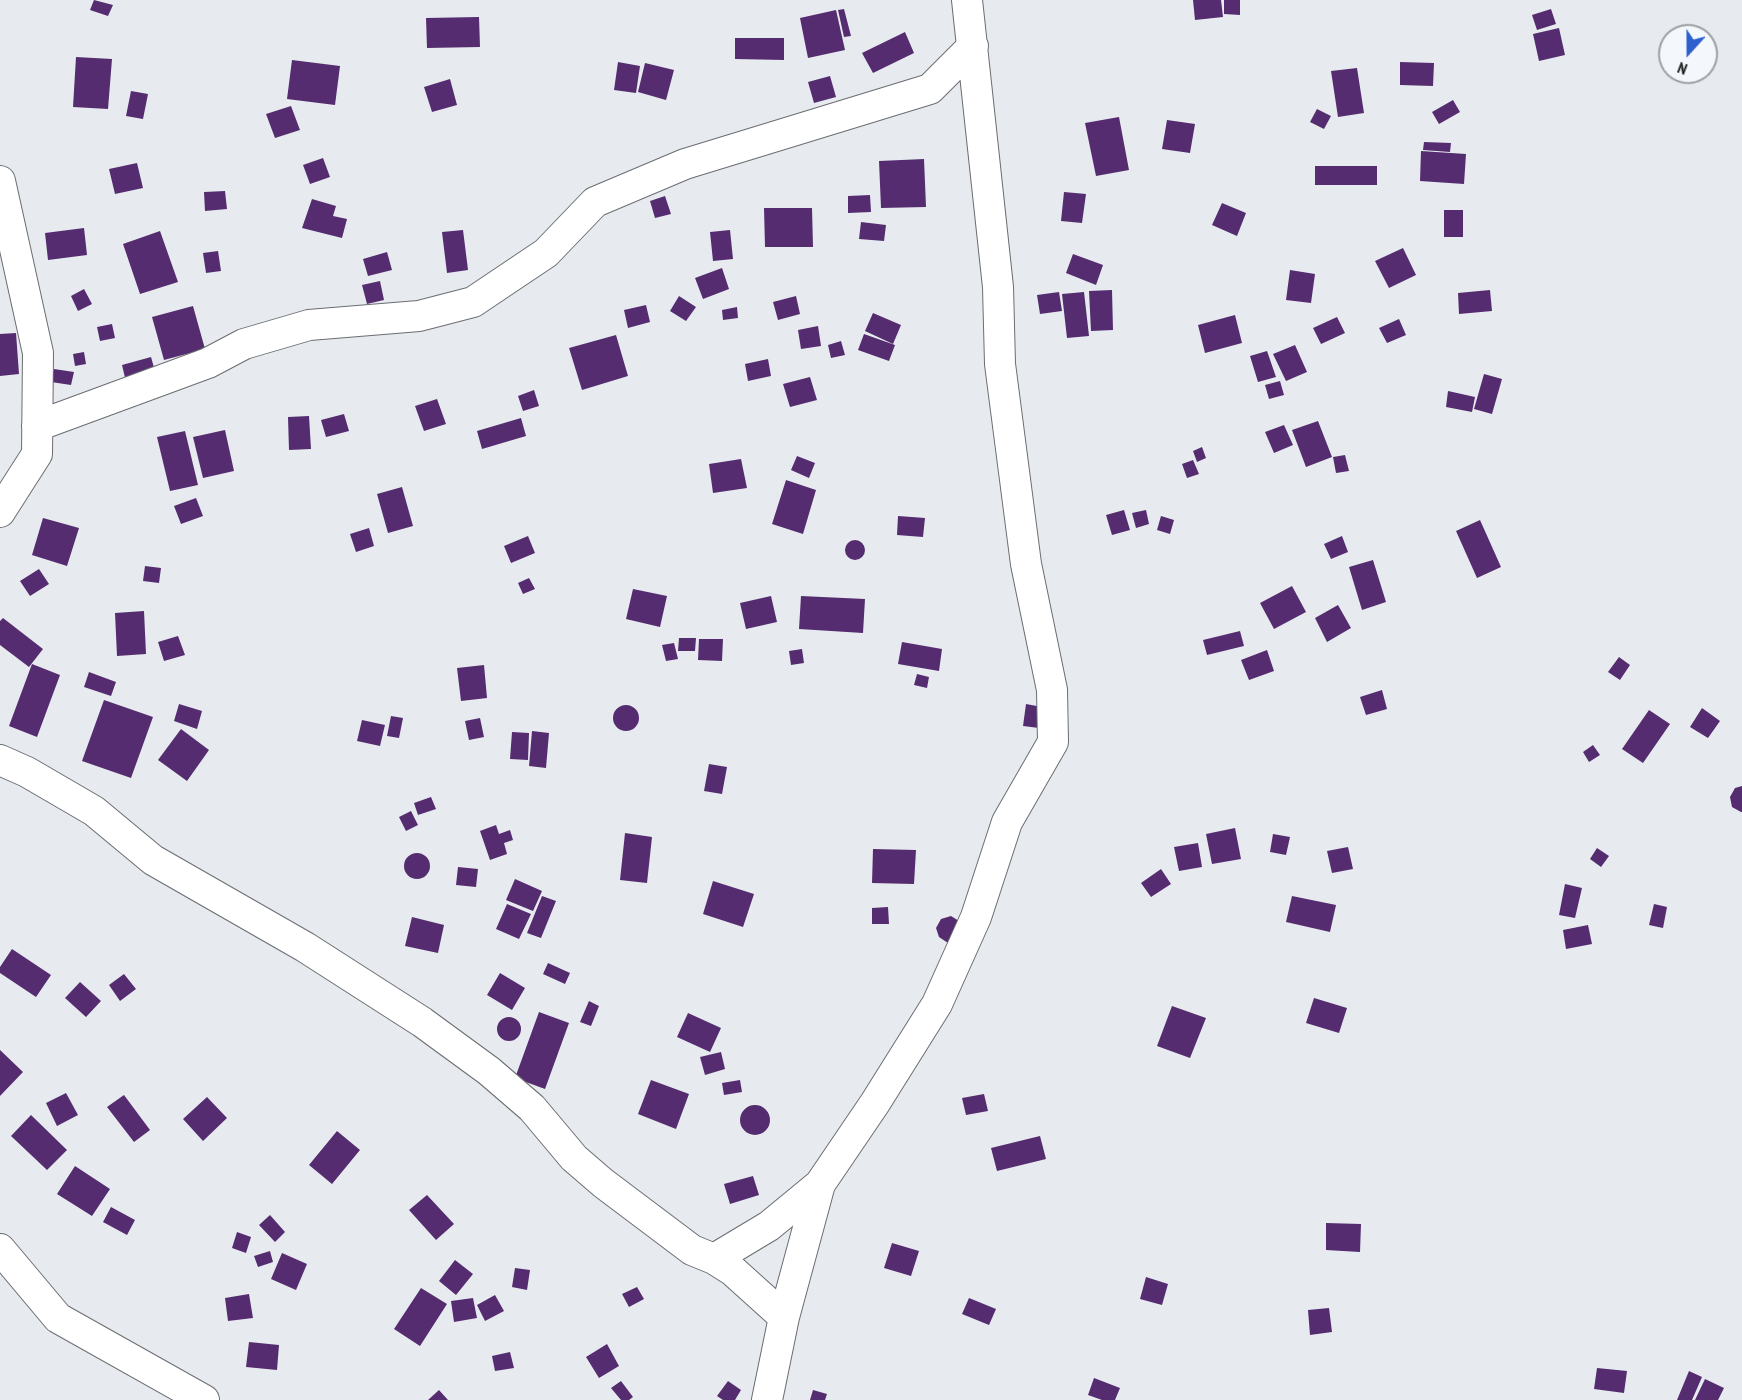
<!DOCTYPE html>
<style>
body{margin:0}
#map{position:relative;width:1742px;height:1400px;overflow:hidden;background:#e7ebef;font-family:"PT Sans Narrow",sans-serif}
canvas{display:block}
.north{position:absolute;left:1658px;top:24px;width:60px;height:60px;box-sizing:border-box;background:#f4f8fc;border:2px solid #9da0a3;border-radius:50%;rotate:201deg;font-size:16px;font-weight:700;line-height:24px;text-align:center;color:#1a1b1d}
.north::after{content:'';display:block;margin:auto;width:21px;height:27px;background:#2d5fcd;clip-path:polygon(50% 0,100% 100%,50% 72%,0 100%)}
</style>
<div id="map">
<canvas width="1742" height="1400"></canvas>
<div class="north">N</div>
</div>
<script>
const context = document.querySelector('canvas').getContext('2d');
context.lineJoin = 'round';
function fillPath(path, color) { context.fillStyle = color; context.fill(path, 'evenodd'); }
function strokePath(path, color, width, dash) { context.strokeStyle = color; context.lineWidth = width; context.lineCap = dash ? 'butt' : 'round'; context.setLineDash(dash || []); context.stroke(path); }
fillPath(new Path2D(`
 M94,0L113,5L108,16L90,10Z
 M1193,0H1221L1223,17L1195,20Z
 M1224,0H1240V15L1224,14Z
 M844,9L851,36L844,37L838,10Z
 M1551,9L1556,24L1537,30L1532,15Z
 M836,10L845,50L808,58L800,18Z
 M479,17L480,47L427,48L426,18Z
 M1559,28L1565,55L1539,61L1533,34Z
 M905,32L914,53L873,73L862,53Z
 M735,38H784V60L735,59Z
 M76,57L112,59L108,109L73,107Z
 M292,60L340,66L335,105L287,99Z
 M618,62L640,66L636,93L614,90Z
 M1400,62L1434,63L1433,86L1400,85Z
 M645,63L674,70L666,100L638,92Z
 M1357,68L1364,113L1338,117L1331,71Z
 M830,76L836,97L814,103L808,82Z
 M450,79L457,105L432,112L424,87Z
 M131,91L148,94L143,119L126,116Z
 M1453,100L1460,112L1439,124L1432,112Z
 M291,106L300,130L275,138L266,114Z
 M1317,109L1331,116L1324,129L1310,122Z
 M1119,117L1129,170L1096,176L1085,123Z
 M1167,120L1195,124L1190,153L1162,149Z
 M1424,142L1451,143L1450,152L1423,150Z
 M1421,151L1466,154L1464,184L1420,181Z
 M323,158L330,177L310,184L303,165Z
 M924,159L926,207L881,208L879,161Z
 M137,163L143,188L115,194L109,169Z
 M1315,166H1377V185H1315Z
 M225,191L227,209L205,211L204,192Z
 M1064,192L1086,194L1082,223L1061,221Z
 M870,195L871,212L848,213V196Z
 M665,196L671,214L655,218L650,201Z
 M312,199L336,206L333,216L347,219L342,238L302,228Z
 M1222,203L1246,213L1237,236L1212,225Z
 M764,208H812L813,247H765Z
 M1444,210H1463V237H1444Z
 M861,222L886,225L884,241L859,239Z
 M84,228L87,255L48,260L45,233Z
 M463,230L468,270L447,273L442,232Z
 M730,230L733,259L713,261L710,232Z
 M160,231L178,282L140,294L123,244Z
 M1403,248L1416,275L1389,288L1375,261Z
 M218,251L221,271L206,273L203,253Z
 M387,252L392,270L368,276L363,259Z
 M1073,254L1103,265L1096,285L1066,273Z
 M722,268L729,289L703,299L695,278Z
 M1290,270L1315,274L1311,303L1286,300Z
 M380,281L384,300L367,304L362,285Z
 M84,289L92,304L78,311L71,296Z
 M1112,290L1113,330L1091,331L1089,291Z
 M1490,290L1492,311L1459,314L1458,293Z
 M1059,292L1062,311L1040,314L1037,295Z
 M1084,292L1089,336L1067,338L1062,294Z
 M679,296L696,307L686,321L670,311Z
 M796,296L800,314L778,320L773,302Z
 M646,305L650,322L628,328L624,310Z
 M193,306L205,349L164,360L152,317Z
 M737,307L738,318L723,320L722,310Z
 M873,313L901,325L893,344L865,331Z
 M1235,315L1242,343L1205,353L1198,325Z
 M1337,317L1345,333L1321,344L1313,328Z
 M1399,319L1406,335L1387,343L1379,328Z
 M112,324L115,338L100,341L97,327Z
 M818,326L821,346L801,349L798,330Z
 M16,333L19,374L0,376V334Z
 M864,334L895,345L889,361L858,350Z
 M616,335L628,376L582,390L569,348Z
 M841,341L845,355L831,358L828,345Z
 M1295,345L1307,372L1286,381L1273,354Z
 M1267,351L1276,377L1258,382L1250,356Z
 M84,352L86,364L75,366L73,354Z
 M151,357L157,378L127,386L122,365Z
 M768,359L771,376L748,381L745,364Z
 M54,369L74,372L71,385L51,382Z
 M1484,374L1502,379L1492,414L1474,409Z
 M810,377L817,400L790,407L783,384Z
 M1280,381L1284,395L1269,399L1265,385Z
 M534,390L539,406L523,411L518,396Z
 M1448,391L1475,397L1472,412L1446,407Z
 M437,399L446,424L424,431L415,406Z
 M344,414L349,431L326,437L321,420Z
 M309,416L311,449L289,450L288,417Z
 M521,418L526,436L482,449L477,431Z
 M1318,421L1332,457L1306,467L1292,430Z
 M1284,425L1293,445L1274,453L1265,432Z
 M225,430L234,471L203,478L193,437Z
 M185,431L198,485L170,491L157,437Z
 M1202,447L1206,458L1197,462L1193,451Z
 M1345,455L1349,471L1336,473L1333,457Z
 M797,456L815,463L809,478L791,470Z
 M741,459L747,488L713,493L709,464Z
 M1193,460L1199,474L1187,478L1182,464Z
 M786,480L816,490L803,534L772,524Z
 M402,487L413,526L388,533L377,494Z
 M196,498L203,516L181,524L174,506Z
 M1124,510L1130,530L1112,535L1106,515Z
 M1146,510L1149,524L1136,528L1132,513Z
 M898,516L925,518L923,537L897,535Z
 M1161,516L1174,520L1170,534L1157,530Z
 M43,518L79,528L67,566L32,555Z
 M1480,520L1501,567L1477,578L1456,531Z
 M369,528L374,546L356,552L350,534Z
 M528,536L535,553L511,563L504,546Z
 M1342,536L1348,552L1331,559L1324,544Z
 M845 550a10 10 0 1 1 20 0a10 10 0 1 1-20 0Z
 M1373,560L1386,602L1362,610L1349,567Z
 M145,566L161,568L159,583L143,581Z
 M39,569L49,584L30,596L20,581Z
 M529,578L535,589L523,594L518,583Z
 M1292,586L1306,612L1274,629L1260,603Z
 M633,589L667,596L660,627L626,619Z
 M771,596L777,622L746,629L740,603Z
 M801,596L865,599L863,633L799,629Z
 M1338,605L1351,628L1327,642L1315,618Z
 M144,611L146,654L117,656L115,613Z
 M3,618L43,649L29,667L0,645V621Z
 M1240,631L1244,646L1207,655L1203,640Z
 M178,636L185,655L164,661L158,642Z
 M679,638H696L695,651H678Z
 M699,639H723L722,661L698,660Z
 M902,642L942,649L939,671L898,664Z
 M674,643L678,659L666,661L662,645Z
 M802,649L804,663L791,665L789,651Z
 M1267,650L1274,671L1249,680L1241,660Z
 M1619,657L1630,665L1620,680L1608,672Z
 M32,664L60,675L37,737L9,726Z
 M484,665L487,698L461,701L457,668Z
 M89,672L116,682L111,696L84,687Z
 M917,674L929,677L927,688L914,685Z
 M1382,690L1387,709L1366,715L1360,697Z
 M104,700L153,717L131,778L82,761Z
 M179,704L202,711L197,729L174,721Z
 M1026,704L1042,707L1039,728L1023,726Z
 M613 718a13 13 0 1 1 26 0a13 13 0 1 1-26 0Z
 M1702,708L1720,721L1708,738L1690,727Z
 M1649,710L1670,724L1643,763L1622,749Z
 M391,716L403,718L399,738L387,736Z
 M480,718L484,737L469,740L465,721Z
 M362,720L385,725L380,746L357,741Z
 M181,729L209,750L187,781L158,760Z
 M532,731L549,733L546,768L529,766Z
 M512,732L529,733L528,760L510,759Z
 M1593,745L1600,755L1589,762L1583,752Z
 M709,764L727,767L722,794L704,791Z
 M1742,786V812H1741L1732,807L1730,797L1735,788Z
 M431,797L436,809L418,815L414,803Z
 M411,811L418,825L406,831L399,817Z
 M496,825L499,834L510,830L513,840L504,843L507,854L490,860L480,831Z
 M1235,828L1241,859L1212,864L1206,834Z
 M625,833L652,837L647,883L620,880Z
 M1273,834L1290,837L1286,855L1270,852Z
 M1198,843L1202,867L1179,871L1174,847Z
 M1348,847L1353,869L1332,873L1327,851Z
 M1597,848L1609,856L1601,867L1590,859Z
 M873,849L916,850L914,884L872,883Z
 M404 866a13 13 0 1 1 26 0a13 13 0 1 1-26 0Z
 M458,867L478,869L476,887L456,885Z
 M1161,869L1171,884L1151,897L1141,883Z
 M515,879L542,891L533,911L506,900Z
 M713,881L754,894L743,927L703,914Z
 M1565,884L1582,888L1575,918L1559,915Z
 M542,896L556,901L541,938L527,933Z
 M1292,896L1336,905L1330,932L1286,922Z
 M507,904L531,914L519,939L496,929Z
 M1654,904L1667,907L1663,928L1649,925Z
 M888,907L889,924H872V908Z
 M951,916L959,921L948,943L939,937L936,928L941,919Z
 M412,917L444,925L438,953L405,946Z
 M1588,925L1592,944L1566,949L1563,930Z
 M12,949L51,975L36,997L0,973V967Z
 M548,963L570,973L565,984L543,974Z
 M500,973L525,988L512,1010L487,995Z
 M124,974L136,989L120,1001L109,985Z
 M80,982L101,1001L86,1017L65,998Z
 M1314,998L1347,1008L1339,1033L1306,1023Z
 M589,1001L599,1006L591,1026L580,1022Z
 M1172,1006L1206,1018L1190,1058L1157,1046Z
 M539,1012L569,1023L545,1089L515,1078Z
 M688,1013L721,1028L710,1052L677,1037Z
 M497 1029a12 12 0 1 1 24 0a12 12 0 1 1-24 0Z
 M0,1050L23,1072L0,1096Z
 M721,1052L725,1069L705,1075L700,1057Z
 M651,1080L689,1094L676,1129L638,1114Z
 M740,1080L742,1092L724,1095L722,1083Z
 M66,1093L78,1115L57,1126L46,1103Z
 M984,1094L988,1111L966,1115L962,1098Z
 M124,1095L150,1130L134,1142L107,1107Z
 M207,1097L227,1118L203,1141L183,1119Z
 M740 1120a15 15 0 1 1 30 0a15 15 0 1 1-30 0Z
 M31,1115L67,1150L47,1170L11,1136Z
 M337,1131L360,1150L332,1184L309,1165Z
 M1040,1136L1046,1159L997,1171L991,1148Z
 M75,1166L110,1189L92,1216L57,1194Z
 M753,1176L759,1195L730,1204L724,1184Z
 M427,1195L454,1224L436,1240L409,1210Z
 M111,1207L135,1220L127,1235L103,1222Z
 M270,1215L285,1232L275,1242L259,1225Z
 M1326,1223L1361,1224L1360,1252L1326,1250Z
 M237,1232L251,1237L246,1253L232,1248Z
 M892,1243L919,1251L911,1276L884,1268Z
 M270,1251L273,1262L258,1267L254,1256Z
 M282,1253L307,1264L296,1290L271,1279Z
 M455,1260L473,1274L456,1295L439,1281Z
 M515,1268L530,1270L527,1290L512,1287Z
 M1146,1277L1168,1284L1162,1305L1140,1299Z
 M637,1287L644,1299L629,1307L622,1294Z
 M421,1288L447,1304L420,1346L394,1329Z
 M249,1294L253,1318L228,1321L225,1298Z
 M495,1295L504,1311L485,1321L477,1305Z
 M473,1298L477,1318L454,1322L451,1301Z
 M969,1298L996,1309L989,1325L962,1314Z
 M1329,1308L1332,1332L1310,1335L1308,1310Z
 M249,1342L279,1345L277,1370L246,1367Z
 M607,1344L619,1366L599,1378L586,1357Z
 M510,1352L514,1368L495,1371L492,1356Z
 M1597,1368L1627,1371L1624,1393L1594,1389Z
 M1689,1371L1702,1377L1692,1400H1677Z
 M1094,1378L1120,1388L1115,1400H1102L1088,1395Z
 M1705,1379L1724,1388L1718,1400H1695Z
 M621,1381L633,1397L629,1400H621L611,1388Z
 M728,1381L741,1390L735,1400H723L717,1396Z
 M439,1390L448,1400H428Z
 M813,1390L827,1394L825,1400H810Z`), '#552c70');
const street = new Path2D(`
 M0,181L38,353L37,454L0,512
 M37,426L208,363L244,344L309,325L419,316L473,302L546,253L595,202L685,164L930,89L973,46
 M0,760L27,772L94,811L153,860L305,947L422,1022L489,1071L532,1108L574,1158L603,1183L692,1250L714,1259L769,1226L820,1184
 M0,1249L58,1318L204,1400
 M714,1259L733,1271L784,1317
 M767,1400L784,1317L820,1184L875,1103L937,1004L976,917L1007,822L1053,742L1052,690L1026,564L1000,364L998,287L967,0`);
strokePath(street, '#6a6d71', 32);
strokePath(street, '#fff', 30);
</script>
